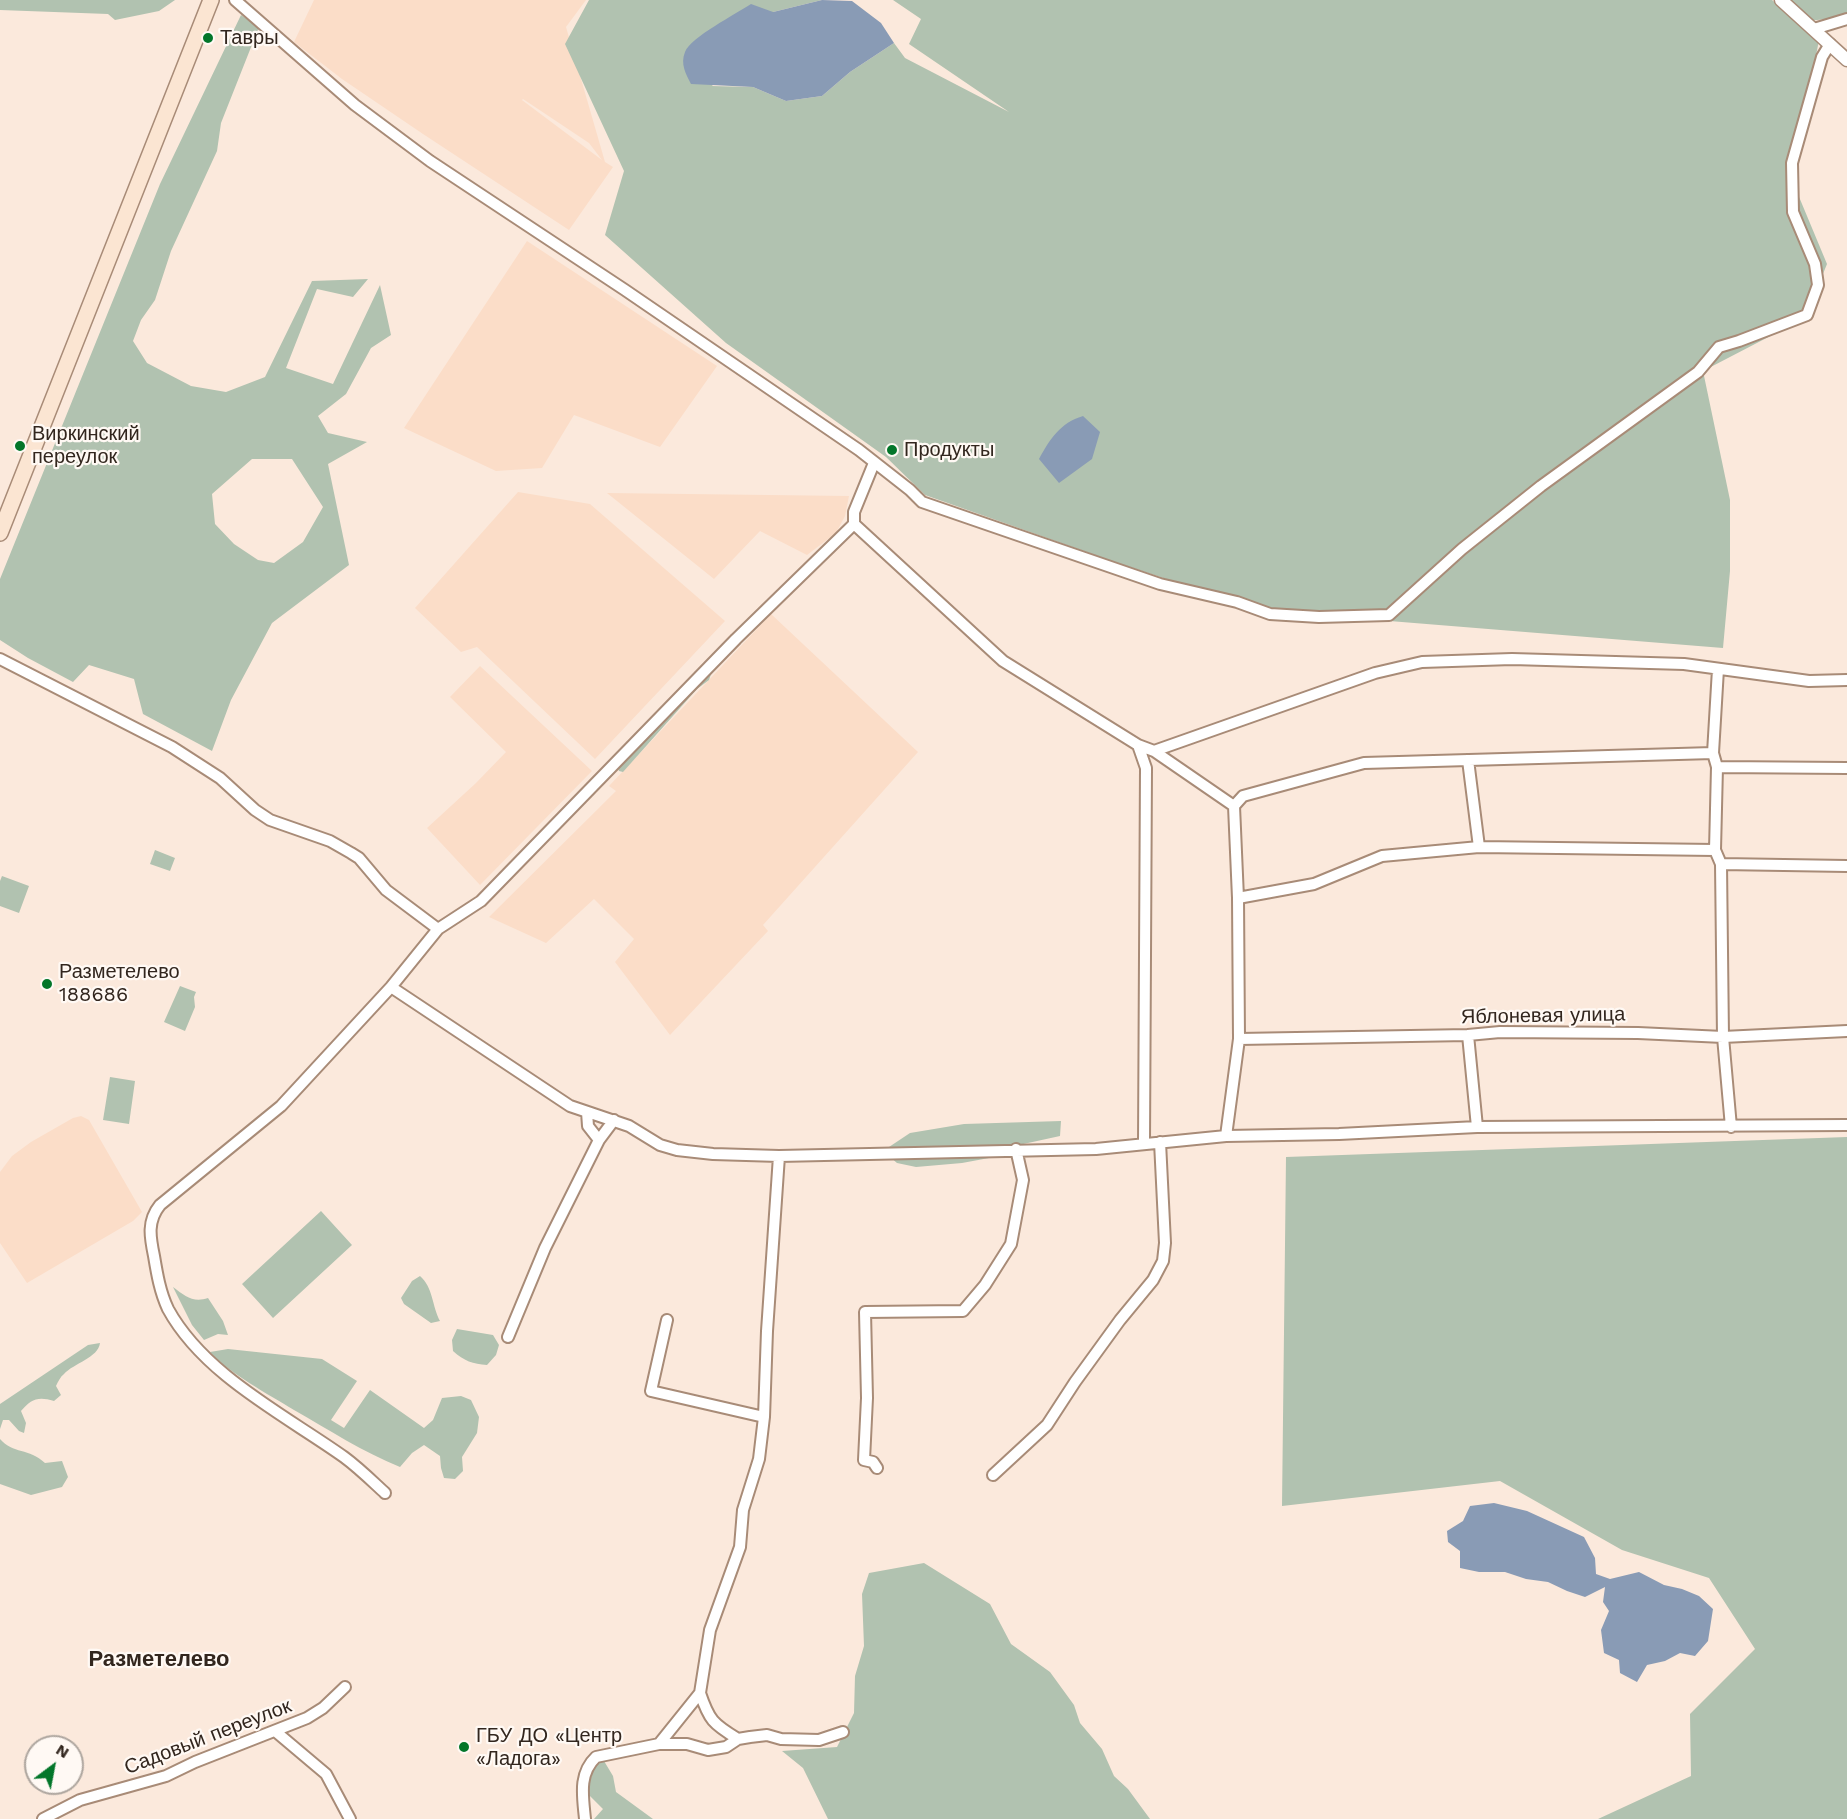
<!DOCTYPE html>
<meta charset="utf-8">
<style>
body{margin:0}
#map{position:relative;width:1847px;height:1819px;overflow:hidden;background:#fbe9dc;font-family:"Work Sans",sans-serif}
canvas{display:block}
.north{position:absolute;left:24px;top:1735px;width:60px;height:60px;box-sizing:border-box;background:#fff9f4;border:2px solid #ada59e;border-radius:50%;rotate:32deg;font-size:16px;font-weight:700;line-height:24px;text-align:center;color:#32261e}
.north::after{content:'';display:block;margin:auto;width:21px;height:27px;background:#03762a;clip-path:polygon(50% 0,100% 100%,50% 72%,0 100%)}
</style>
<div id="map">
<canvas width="1847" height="1819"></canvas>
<div class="north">N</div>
</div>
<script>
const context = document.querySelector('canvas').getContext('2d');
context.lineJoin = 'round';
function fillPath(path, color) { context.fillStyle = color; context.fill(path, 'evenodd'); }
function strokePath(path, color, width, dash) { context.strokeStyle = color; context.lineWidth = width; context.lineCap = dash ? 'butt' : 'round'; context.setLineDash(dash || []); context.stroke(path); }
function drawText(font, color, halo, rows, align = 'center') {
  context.font = font + ' "Work Sans",sans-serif'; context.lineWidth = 4.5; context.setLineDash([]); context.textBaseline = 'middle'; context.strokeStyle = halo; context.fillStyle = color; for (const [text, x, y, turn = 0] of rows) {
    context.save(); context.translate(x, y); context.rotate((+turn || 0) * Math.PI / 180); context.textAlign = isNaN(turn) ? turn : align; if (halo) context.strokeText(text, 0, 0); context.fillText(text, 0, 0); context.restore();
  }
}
fillPath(new Path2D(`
 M314,0H586L566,27L605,162L613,167L569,230L423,134L342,79L294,42ZM523,99L589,143L602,160L522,100Z
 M527,241L717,366L660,447L574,415L542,468L496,471L404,428Z
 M518,492L590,504L725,621L595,759L477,647L461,652L415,608Z
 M607,493L849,496L845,516L836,533L807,555L760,531L714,579Z
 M771,614L918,752L763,925L768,931L670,1035L615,962L634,939L594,899L546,943L489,917L616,791L609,786Z
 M480,666L592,771L480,885L427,828L476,783L506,752L450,697Z
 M81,1116L89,1120L142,1212L133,1221L27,1283L0,1243V1172L12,1156L31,1142L73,1118Z`), '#fbddc8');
fillPath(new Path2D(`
 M0,0H175L159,11L115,20L108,14L0,10Z
 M589,0H822L773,12L712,86L753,87L786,101L822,96L850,72L894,43L905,58L1009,112L909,44L921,19L893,0H1772L1819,40L1792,180L1827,264L1805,318L1703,371L1730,500V571L1723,648L1303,614L1251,607L1115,562L925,495L886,457L726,343L605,235L624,171L565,44Z
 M1788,0H1847V17L1807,21Z
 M241,15L259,27L221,123L217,151L171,251L155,300L141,320L133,341L147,363L191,386L226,392L265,377L312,281L368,279L353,297L317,289L286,368L333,384L380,285L391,335L371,348L346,394L318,416L328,433L367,442L328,464L349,565L272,623L231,700L212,751L143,714L134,679L89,665L73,682L28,658L0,640V579L160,184ZM252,459H292L323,507L303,542L274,563L258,560L234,544L215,524L212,494Z
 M706,671L711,674L709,680L697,689L623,772L619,771L617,766Z
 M155,850L175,858L170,871L150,864Z
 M2,876L29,886L19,913L0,906V881Z
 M180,986L196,992L194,997L195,1007L185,1031L164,1022Z
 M110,1077L135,1081L129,1124L103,1120Z
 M1061,1121L1060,1136L1005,1148L989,1158L962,1163L916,1167L897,1163L883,1151L910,1133L964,1124Z
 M1847,1137V1819H1598L1691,1776L1690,1714L1755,1649L1709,1578L1622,1550L1500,1481L1282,1506L1286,1157Z
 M321,1211L352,1245L273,1318L242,1284Z
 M420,1276C433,1287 432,1306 440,1321L431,1323L404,1304L401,1298L412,1281Z
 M173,1287C185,1296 193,1303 208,1298L223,1321L228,1335L218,1334L204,1340L192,1325Z
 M457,1329L493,1335L499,1345L496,1355L487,1365C473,1364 464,1361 453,1351L452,1340Z
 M100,1343C98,1358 74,1363 64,1374C60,1377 58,1382 56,1386L61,1395L54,1401C38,1396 31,1399 21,1411L26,1423L24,1433L19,1431L9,1420H3L0,1429V1404L88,1345Z
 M228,1349L322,1359L357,1381L331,1420L344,1428L370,1390L424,1428L433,1420L442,1398L461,1396L471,1400L479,1417L477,1433L462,1457L463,1471L455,1479L444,1478L441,1468L440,1456L424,1445L412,1453L400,1467C363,1452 329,1430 294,1410C268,1394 230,1374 210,1352Z
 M0,1439C13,1454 29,1448 45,1463L62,1461L68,1477L62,1487L31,1495L0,1484Z
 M924,1563L990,1604L1011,1644L1050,1672L1074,1705L1080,1723L1102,1749L1114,1776L1128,1789L1150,1819H828L803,1768L782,1751L837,1747L854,1713L855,1676L864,1646L862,1594L869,1573Z
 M599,1761H604L613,1776L616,1792L653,1819H594L603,1809L589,1795C589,1782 591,1772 599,1761Z`), '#b1c2b0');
fillPath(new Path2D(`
 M822,0L852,1L881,23L894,43L850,72L822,96L786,101L753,87L691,84C686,74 680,64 685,52C691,37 736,14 751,4L773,12Z
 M1083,416L1100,432L1092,459L1059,483L1039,459C1050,439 1060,423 1083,416Z
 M1494,1503L1527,1511L1584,1537L1595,1558L1596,1574L1610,1579L1639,1572L1664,1585L1682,1589L1699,1596L1713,1609L1708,1641L1695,1656L1680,1653L1665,1661L1647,1665L1637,1682L1620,1673L1619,1660L1604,1653L1601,1630L1609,1611L1603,1602L1605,1587L1585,1597L1567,1591L1548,1582L1526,1579L1505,1572H1479L1460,1568V1551L1448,1542L1447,1531L1463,1521L1470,1506Z`), '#899bb5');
const minor = new Path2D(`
 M235,0L355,105L430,161L625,290L859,450L910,490L922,502L1160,584L1237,602L1270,614L1319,617L1389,615L1462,549L1541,486L1698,372L1719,347L1739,341L1807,315L1818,285L1815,264L1793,212L1792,163L1822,57L1830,44
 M1814,29L1847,19
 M854,524L1003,661L1138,745L1154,751L1234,806L1238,898L1239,1039L1226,1136
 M0,659L172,747L220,778L255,810L270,820L330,841L351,853L359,858L386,890L438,929
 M1718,669L1713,753L1717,767L1715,850L1721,864L1723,1037L1731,1127
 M1138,745L1146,768L1144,1143
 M1154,751L1375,673L1422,662L1512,659L1684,664L1809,681L1847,680
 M1468,760L1479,847
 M1717,767L1847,768
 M1234,806L1243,796L1364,763L1713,753
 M1721,864L1847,866
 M1238,898L1314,884L1382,856L1479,847L1715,850
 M391,987L570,1106L629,1126L660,1145L677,1150L713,1154L779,1156L1096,1149L1226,1136L1339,1134L1477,1127L1847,1125
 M1468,1035L1477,1127
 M1239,1039L1468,1035L1500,1032L1638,1033L1723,1037L1847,1031
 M587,1112L588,1126L599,1140
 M667,1320L651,1391L764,1417
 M508,1337L545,1248L599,1140L614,1120
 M877,1468L873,1462L864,1460L867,1398L865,1312L963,1311L985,1285L1011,1244L1023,1180L1016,1149
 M993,1475L1047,1425L1075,1382L1120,1320L1153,1280L1163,1261L1165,1243L1160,1142
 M385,1493C372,1481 359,1468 344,1457C285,1415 204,1375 168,1309C160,1292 157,1274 154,1256C150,1237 147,1221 160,1205L281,1106L391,987L438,929L481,901L736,639L854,524V512L874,463
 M700,1693C709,1720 713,1724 738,1739
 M275,1731L326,1774L350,1819
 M659,1744L700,1693L710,1630L740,1547L743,1510L759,1459L764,1417L767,1331L779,1156
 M43,1819L80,1800L166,1776L195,1762L307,1718L323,1708L345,1687
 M585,1819C583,1797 578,1774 596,1757L659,1744H687L708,1750L726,1747L738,1739L750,1737L767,1735L781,1739L819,1740L843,1732`);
const tertiary = new Path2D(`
 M1781,0L1847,60`);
const secondary = new Path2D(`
 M0,533L211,0`);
strokePath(minor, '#a88b77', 14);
strokePath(tertiary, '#a88b77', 15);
strokePath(secondary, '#a88b77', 18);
strokePath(minor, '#fff', 10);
strokePath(tertiary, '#fff', 12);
strokePath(secondary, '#fbe5d2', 15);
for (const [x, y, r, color] of [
 [208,38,6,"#03762a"],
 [20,446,6,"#03762a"],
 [892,450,6,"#03762a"],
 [47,984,6,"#03762a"],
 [464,1747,6,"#03762a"]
]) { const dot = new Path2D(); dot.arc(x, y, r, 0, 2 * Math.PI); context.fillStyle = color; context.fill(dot); strokePath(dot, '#fff9f4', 2); }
drawText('20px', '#32261e', '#fff9f4', [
 ["Тавры",220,38],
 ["Виркинский",32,434],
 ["переулок",32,457],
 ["Продукты",904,450],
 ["Разметелево",59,972],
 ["188686",59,995],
 ["ГБУ ДО «Центр",476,1736],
 ["«Ладога»",476,1759]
], 'left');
drawText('20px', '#32261e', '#fff9f4', [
 ["Яблоневая улица",1543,1016,-1],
 ["Садовый переулок",208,1737,-21]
]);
drawText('bold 22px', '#32261e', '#fff9f4', [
 ["Разметелево",159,1660]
]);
</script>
